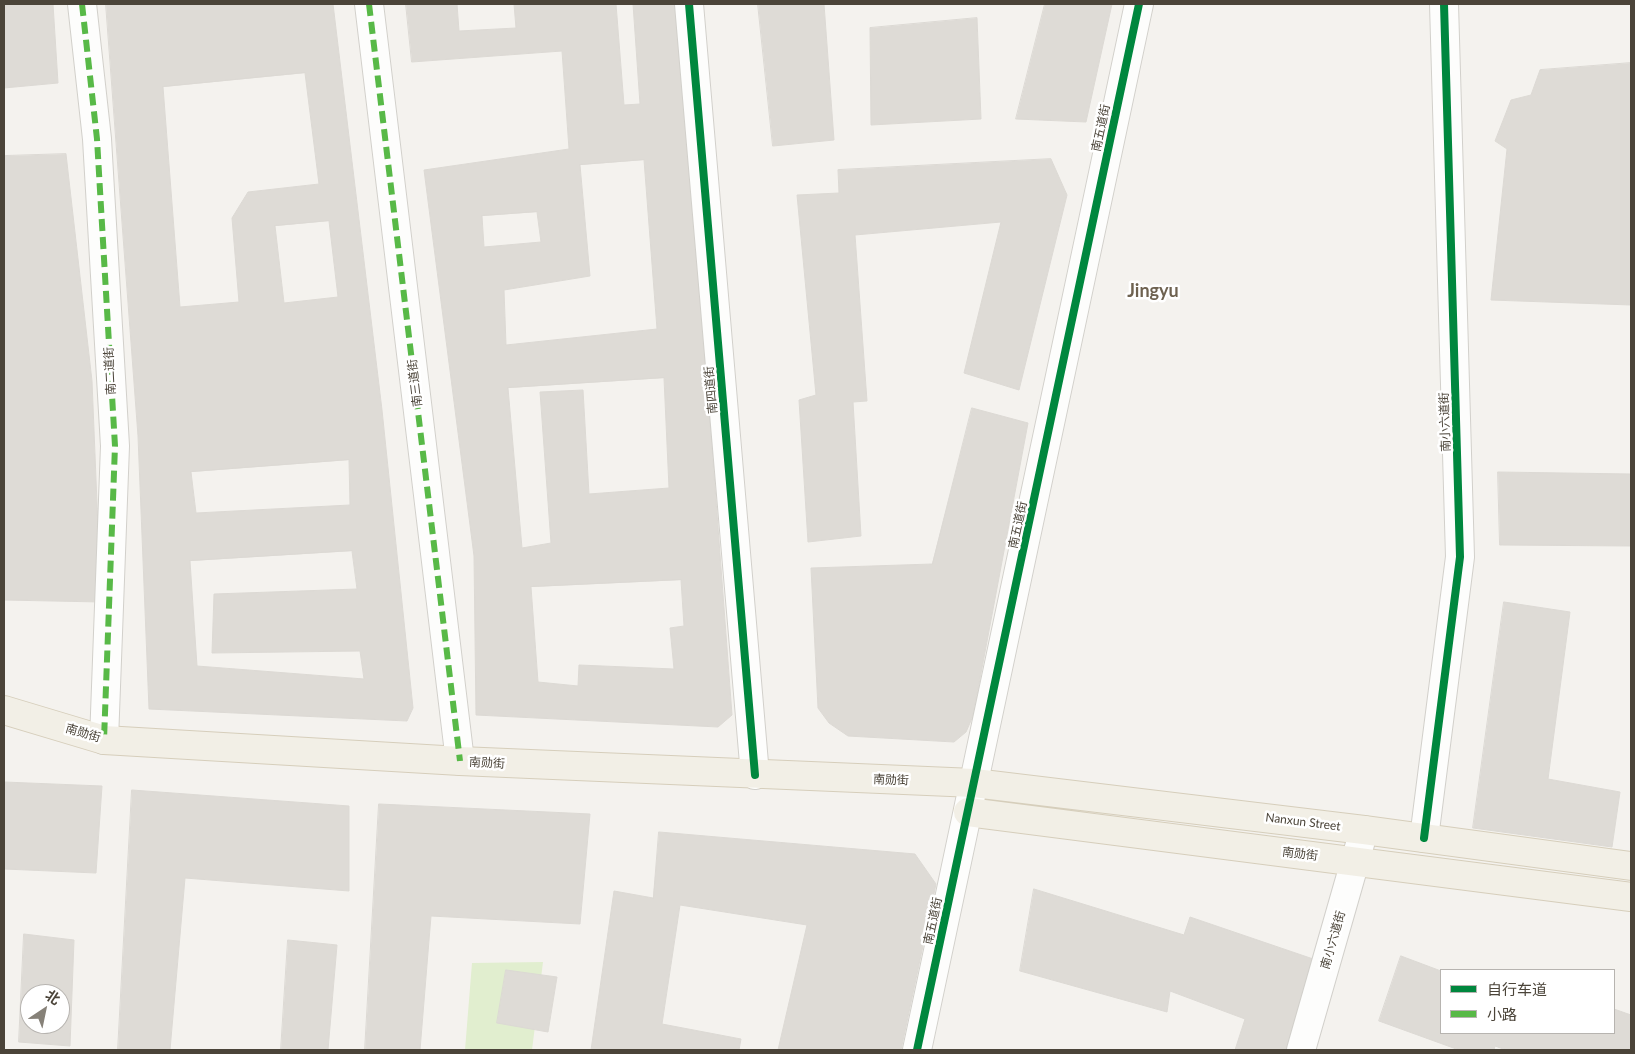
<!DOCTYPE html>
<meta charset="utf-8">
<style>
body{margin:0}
#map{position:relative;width:1635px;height:1054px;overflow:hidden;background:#f4f2ee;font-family:Lato,"Noto Sans SC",sans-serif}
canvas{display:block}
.frame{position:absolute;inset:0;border:5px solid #4b4439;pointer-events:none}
.legend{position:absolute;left:1440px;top:969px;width:175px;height:65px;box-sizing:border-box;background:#fff;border:1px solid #b7b4b0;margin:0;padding:6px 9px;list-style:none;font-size:15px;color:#4b4439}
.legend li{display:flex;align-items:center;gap:10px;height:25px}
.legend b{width:25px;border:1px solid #b7b4b0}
.north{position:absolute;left:20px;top:984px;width:50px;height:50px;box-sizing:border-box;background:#fff;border:1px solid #b7b4b0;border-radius:50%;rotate:34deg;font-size:14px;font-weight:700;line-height:20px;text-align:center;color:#4b4439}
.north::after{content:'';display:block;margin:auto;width:18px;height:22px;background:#868178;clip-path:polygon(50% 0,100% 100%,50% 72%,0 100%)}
</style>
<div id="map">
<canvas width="1635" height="1054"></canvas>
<div class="frame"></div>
<ul class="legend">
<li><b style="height:6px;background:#00873e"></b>自行车道</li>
<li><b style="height:6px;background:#58b947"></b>小路</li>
</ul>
<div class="north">北</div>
</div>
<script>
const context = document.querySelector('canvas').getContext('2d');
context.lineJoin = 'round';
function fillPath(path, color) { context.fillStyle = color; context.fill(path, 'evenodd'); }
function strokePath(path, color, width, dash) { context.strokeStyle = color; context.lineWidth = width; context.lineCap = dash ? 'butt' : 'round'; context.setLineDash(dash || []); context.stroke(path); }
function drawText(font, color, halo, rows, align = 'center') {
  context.font = font + ' Lato,"Noto Sans SC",sans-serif'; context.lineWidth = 5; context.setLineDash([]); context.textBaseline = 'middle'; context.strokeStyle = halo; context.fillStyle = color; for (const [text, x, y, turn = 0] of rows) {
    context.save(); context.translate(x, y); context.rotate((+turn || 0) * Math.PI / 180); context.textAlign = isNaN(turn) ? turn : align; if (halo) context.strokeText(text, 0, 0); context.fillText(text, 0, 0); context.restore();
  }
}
fillPath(new Path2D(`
 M543,962L532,1050H465L472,963Z`), '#e1eecf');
const building = new Path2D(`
 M4,4H53L58,83L4,88Z
 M106,4H333L382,410L413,708L407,721L149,709L138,436ZM305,73L319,184L248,192L232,218L239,302L180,307L163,87ZM329,221L338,297L284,303L275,226ZM349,460L350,505L196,513L191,472ZM352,551L357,589L214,594L212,653L360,651L364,679L197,666L190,561Z
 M406,4H457L459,31L516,28L514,4H616L624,105L640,104L633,4H679L732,715L718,727L476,715L474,556L424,170L569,149L562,51L412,62ZM644,160L657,329L506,345L504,290L590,276L580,165ZM537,212L541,242L484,247L482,216ZM664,378L669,488L589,494L583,390L540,392L551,543L522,548L508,388ZM681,580L684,626L670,628L674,669L579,665L578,686L538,682L531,587Z
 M758,4H824L834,140L773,146Z
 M1045,4H1112L1086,122L1016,119Z
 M977,18L981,119L871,125L870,28Z
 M1631,63V305L1491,300L1507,149L1495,141L1511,100L1531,95L1540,70Z
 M66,154L92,381L101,602L4,600V156Z
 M1051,159L1067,195L1019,390L964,373L1001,222L855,235L867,401L853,402L861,536L808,542L799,400L816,395L797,195L839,193L838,170Z
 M972,408L1028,423L973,716L966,732L954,742L848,736L829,723L818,708L811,568L932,564Z
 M1498,472L1631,474V546L1500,545Z
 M1504,602L1570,612L1548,779L1620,792L1612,847L1473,828Z
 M4,782L102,786L96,873L4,869Z
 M132,790L349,806V891L185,878L170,1050H118Z
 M379,804L590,814L580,924L431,916L420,1050H365Z
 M659,832L915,854L936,884L901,1050H778L807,925L680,905L662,1024L741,1039L739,1050H591L614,891L653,898Z
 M1034,889L1184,935L1190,917L1322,962L1293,1050H1235L1245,1019L1170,991L1167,1012L1020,971Z
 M24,934L74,940L70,1046L19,1042ZM30,994H60V1024H30Z
 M288,940L337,945L328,1050H281Z
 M1401,956L1441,971V1033H1614V1009L1631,1015V1050H1506L1495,1046L1494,1050H1459L1379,1021Z
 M506,970L557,977L548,1032L497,1023Z`);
fillPath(building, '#dedbd6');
strokePath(building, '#dcd9d4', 1);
const minor = new Path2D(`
 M82,4L97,139L115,446L104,740
 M369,4L460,761
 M689,4L755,775
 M1424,838L1460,557L1444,4
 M917,1050L1139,4
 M1301,1050L1364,830`);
const major = new Path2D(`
 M4,710L104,740L460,761L974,783L1364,830L1631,866
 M968,812L1631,897`);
strokePath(minor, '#d2d0cb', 30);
strokePath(major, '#d6cebb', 30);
strokePath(minor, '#fdfdfc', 28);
strokePath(major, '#f2efe6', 28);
strokePath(new Path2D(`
 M82,4L97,139L115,446L104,740
 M369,4L460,761`), '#58b947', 6, [12, 6]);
strokePath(new Path2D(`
 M689,4L755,775
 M1424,838L1460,557L1444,4
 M917,1050L1139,4`), '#00873e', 8);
drawText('12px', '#4b4439', '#fff', [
 ["南五道街",1101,128,-78],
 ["南二道街",110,371,-93],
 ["南三道街",415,383,-97],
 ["南四道街",711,390,-95],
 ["南小六道街",1445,422,-92],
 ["南五道街",1018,525,-78],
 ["南勋街",83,733,16],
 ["南勋街",487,763,3],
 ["南勋街",891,780,2],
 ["Nanxun Street",1303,822,7],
 ["南勋街",1300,854,7],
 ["南五道街",933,921,-78],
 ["南小六道街",1333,940,-74]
]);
drawText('bold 18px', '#6e6250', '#fff', [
 ["Jingyu",1153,291]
]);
</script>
